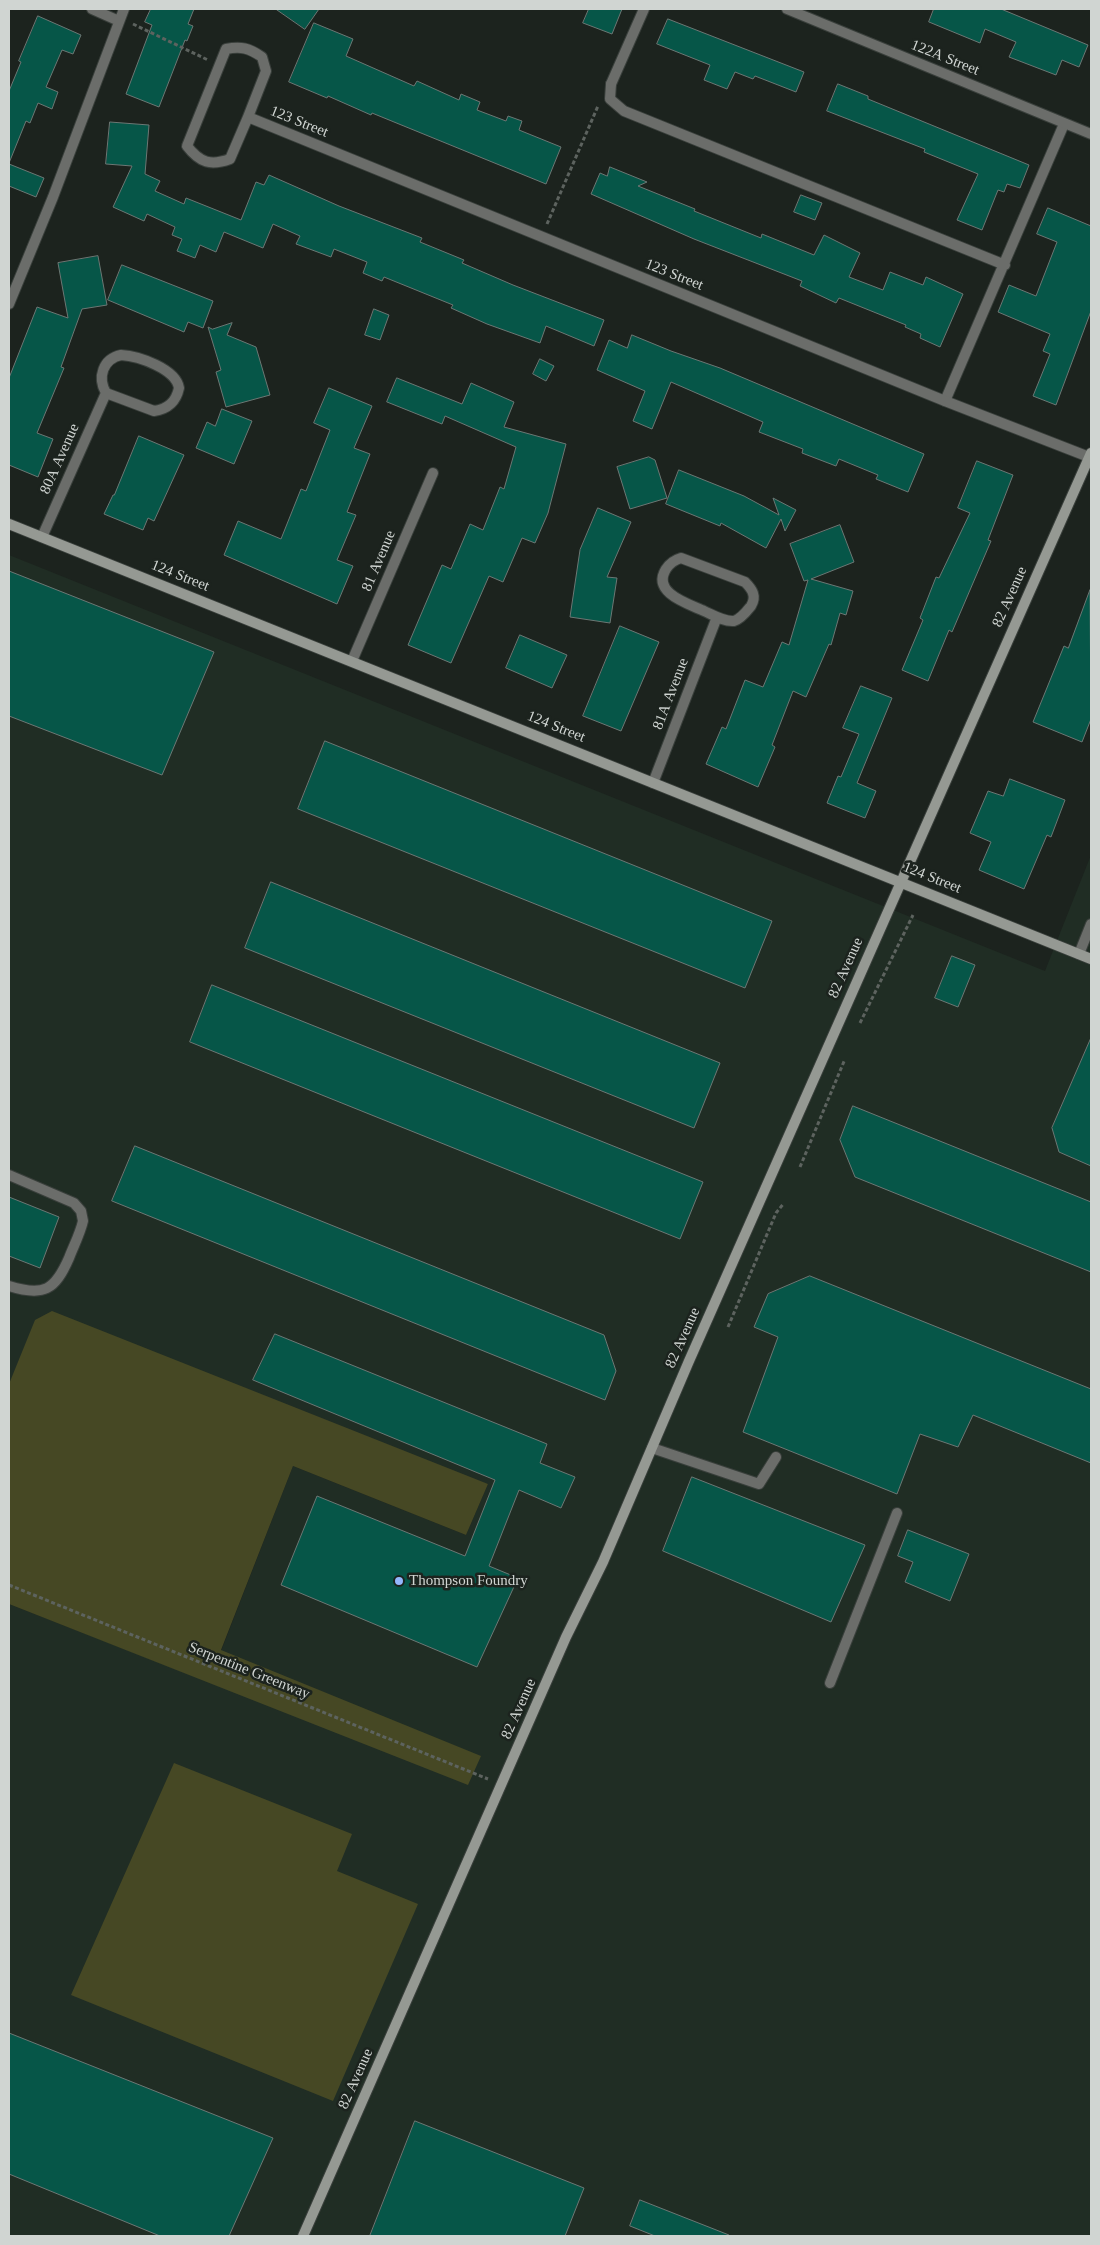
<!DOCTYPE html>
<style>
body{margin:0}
#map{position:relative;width:1100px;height:2245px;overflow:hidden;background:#1c231e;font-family:Georgia,serif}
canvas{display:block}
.frame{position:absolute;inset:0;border:10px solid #d0d5d2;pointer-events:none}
</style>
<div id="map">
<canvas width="1100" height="2245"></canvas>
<div class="frame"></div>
</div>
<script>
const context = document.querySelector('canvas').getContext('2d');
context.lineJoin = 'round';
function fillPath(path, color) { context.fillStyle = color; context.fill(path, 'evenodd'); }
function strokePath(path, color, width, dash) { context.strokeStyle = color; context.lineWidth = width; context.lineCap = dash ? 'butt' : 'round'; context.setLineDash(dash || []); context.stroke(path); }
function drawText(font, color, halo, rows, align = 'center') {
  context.font = font + ' Georgia,serif'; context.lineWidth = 5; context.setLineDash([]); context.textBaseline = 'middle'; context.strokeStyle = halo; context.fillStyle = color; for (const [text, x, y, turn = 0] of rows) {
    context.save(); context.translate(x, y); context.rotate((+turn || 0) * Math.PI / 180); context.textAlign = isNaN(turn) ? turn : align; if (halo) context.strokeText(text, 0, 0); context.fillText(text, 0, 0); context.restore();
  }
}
fillPath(new Path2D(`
 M9,555L1045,971L1091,855V2236H9V1604L209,1682L293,1466L466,1535L488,1484L9,1384Z`), '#202d24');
fillPath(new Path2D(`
 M52,1311L488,1484L466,1535L293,1466L221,1650L481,1756L468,1785L9,1604V1384L35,1320Z
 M174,1763L352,1834L337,1871L418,1904L333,2101L71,1995Z`), '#464824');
const building = new Path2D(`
 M151,9H194L188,24L193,26L187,41L185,40L159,107L126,94L152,25L145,22Z
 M276,9H319L305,29Z
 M589,9H622L612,34L583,23Z
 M934,9H1001L1088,45L1079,67L1062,60L1056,75L1009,57L1016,42L985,29L980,43L929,22Z
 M38,16L81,35L73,54L62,50L46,87L58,92L52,109L38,103L30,123L26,121L9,163V91L21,62L19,61Z
 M668,19L804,72L796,92L755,76L753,79L735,72L727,89L704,80L710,65L657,44Z
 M314,23L353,39L346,56L414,86L417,81L459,100L461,94L480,102L477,110L506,121L508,116L522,121L519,130L561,147L546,184L372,113L371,115L328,96L327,98L289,82Z
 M838,84L868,96V99L1029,165L1020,188L1007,184L1004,192L998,190L982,230L957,220L978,174L924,152L925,149L827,111Z
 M110,122L149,125L145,174L160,181L155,191L184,204L186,198L241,220L256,182L264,185L269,175L339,206L422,238L420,242L464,260L462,263L513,285L604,320L594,346L546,326L540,343L487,324L451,308L453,305L384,277L382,281L363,273L367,262L334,249L331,257L296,244L300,236L273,224L263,248L224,232L216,252L200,245L195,258L177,251L182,239L172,235L175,227L147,214L144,221L113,207L132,166L106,164Z
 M9,164L44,178L36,197L9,186Z
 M610,167L647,182L638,186L695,209L694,211L761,238L762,234L814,255L824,235L860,253L849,277L883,290L890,272L923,285L926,277L963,294L940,347L920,338L921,334L905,327L906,325L839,298L836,303L800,286L802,281L694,239L591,194L600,173L607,176Z
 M801,195L822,203L815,220L794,212Z
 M1048,208L1091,226V311L1056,405L1033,396L1050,354L1043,351L1050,334L998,312L1009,285L1036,296L1057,242L1037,234Z
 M98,256L107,305L82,309L61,367L64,368L37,433L53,439L38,477L9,465V378L37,307L68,318L58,263Z
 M122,265L213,301L203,328L188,322L184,332L108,300Z
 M374,309L389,315L380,340L365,335Z
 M232,323L227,335L256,347L270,395L226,407L216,372L221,370L208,327L212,329Z
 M632,335L671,351L720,368L924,454L908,492L876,479L878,475L839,459L836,466L802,453L803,449L759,432L763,422L671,382L652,429L633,421L645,391L597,370L609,340L627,348Z
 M540,359L554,366L546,381L533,374Z
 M397,378L462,404L471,383L514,402L504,427L566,444L548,513L535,543L522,538L503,582L489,576L451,663L408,645L442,565L451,569L470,524L483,530L500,487L504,489L516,447L445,416L442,424L387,402Z
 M329,388L372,406L354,448L370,454L347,512L356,515L337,560L353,566L337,604L224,555L238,521L281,539L301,489L306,491L330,430L314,423Z
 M222,409L252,421L234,464L196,448L207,422L215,426Z
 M139,436L184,455L154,521L148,518L143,530L104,514L113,495H114Z
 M649,457L655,460L667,498L630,509L617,467Z
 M977,461L1013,475L988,540L991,541L952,632L949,630L928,681L902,670L923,620L920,618L936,577L939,578L970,513L958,508Z
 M679,470L744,496L779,515L773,498L796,510L785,531L781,519L766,548L721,523L720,526L666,504Z
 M598,508L631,522L607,577L617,578L610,623L570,617L580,550Z
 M840,525L854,562L811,579L853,591L846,615L840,613L831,645L829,644L806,697L793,691L772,745L775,747L758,787L706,764L722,727L726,729L745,680L763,687L782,642L789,645L808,580L804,581L790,544Z
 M9,571L214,652L162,775L9,716Z
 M1090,590L1091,719L1082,742L1033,722L1064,646L1068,648Z
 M620,626L659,642L621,731L583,716Z
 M520,635L567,655L552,688L506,668Z
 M861,686L892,698L857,783L876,791L865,818L827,803L838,776L841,777L859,734L843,728Z
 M325,741L772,921L745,988L298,809Z
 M1010,779L1065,800L1051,837L1047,835L1024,889L979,870L991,842L970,833L988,791L1003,796Z
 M271,882L720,1063L694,1128L245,948Z
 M952,956L975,965L958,1007L935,998Z
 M212,985L703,1182L680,1239L190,1042Z
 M1091,1038V1166L1059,1152L1052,1128Z
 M853,1106L1091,1202V1272L855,1177L840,1140Z
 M135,1146L604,1335L616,1371L605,1400L112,1201Z
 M9,1197L59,1217L40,1268L9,1256Z
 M810,1276L1091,1389V1463L973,1415L958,1447L920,1434L897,1494L743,1432L778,1337L754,1327L768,1294Z
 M275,1334L547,1444L540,1463L575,1477L561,1508L519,1490L489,1566L518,1578L477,1667L281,1585L317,1496L465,1556L495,1480L253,1380Z
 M692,1477L865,1545L831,1622L663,1551Z
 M908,1530L969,1554L950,1601L905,1582L913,1562L898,1556Z
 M9,2033L273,2138L229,2236H160L9,2174Z
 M415,2121L584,2188L565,2236H370Z
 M640,2200L729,2235V2236H655L630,2226Z`);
fillPath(building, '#065648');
strokePath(building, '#6c7774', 1);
const lane = new Path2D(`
 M92,9L119,21
 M611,84L610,99L624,111L1005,265
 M9,304L53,197L124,9
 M945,401L1064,124
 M1079,954L1091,924
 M9,1175L74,1203L81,1211L83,1221C80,1234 74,1245 69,1258C55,1290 44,1297 9,1286
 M652,1448L759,1484L776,1457
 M830,1683L897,1513`);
const street = new Path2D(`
 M787,9L1091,134
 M611,84L644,9
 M248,117L230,159C211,166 200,163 187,146L226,49C241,46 249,48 262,57L266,71L248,117L945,401L1089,457
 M121,355C139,356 176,369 179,388C176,402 168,409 154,411L106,393C97,377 103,359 121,355Z
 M42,537L106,393
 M681,558L745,582C752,589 757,596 751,606C747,611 741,619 734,621C724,622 713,615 704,611C689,604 651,593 666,569C670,563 674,560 681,558Z
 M352,661L433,473
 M653,783L717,617`);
const secondary = new Path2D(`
 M9,524L1091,959
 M303,2236L566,1637L603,1562L689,1361L1091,453`);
strokePath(lane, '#393f3b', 12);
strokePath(street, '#393f3b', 12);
strokePath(secondary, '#393f3b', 12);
strokePath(new Path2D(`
 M9,10V9
 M133,24L208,60
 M547,224L598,106
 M860,1023L913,915
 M800,1167L845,1059
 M728,1327L776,1213L784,1203
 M9,1585L488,1779`), '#5d635f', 3, [4, 2.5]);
strokePath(lane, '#6b6d6a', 10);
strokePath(street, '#6b6d6a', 10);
strokePath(secondary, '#959993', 10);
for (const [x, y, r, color] of [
 [399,1581,5,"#93b7fd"]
]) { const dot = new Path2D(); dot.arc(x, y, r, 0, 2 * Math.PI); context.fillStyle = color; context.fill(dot); strokePath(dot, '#1c231e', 2); }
drawText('15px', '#d0d5d2', '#1c231e', [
 ["122A Street",945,58,22],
 ["123 Street",299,122,22],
 ["123 Street",674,275,22],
 ["80A Avenue",60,459,-66],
 ["81 Avenue",379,561,-67],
 ["124 Street",180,576,22],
 ["82 Avenue",1010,597,-66],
 ["81A Avenue",671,694,-69],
 ["124 Street",556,727,22],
 ["124 Street",932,878,22],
 ["82 Avenue",846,968,-66],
 ["82 Avenue",683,1338,-66],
 ["Serpentine Greenway",249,1671,22],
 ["82 Avenue",519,1709,-66],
 ["82 Avenue",356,2079,-66]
]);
drawText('15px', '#d0d5d2', '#1c231e', [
 ["Thompson Foundry",409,1581]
], 'left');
</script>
